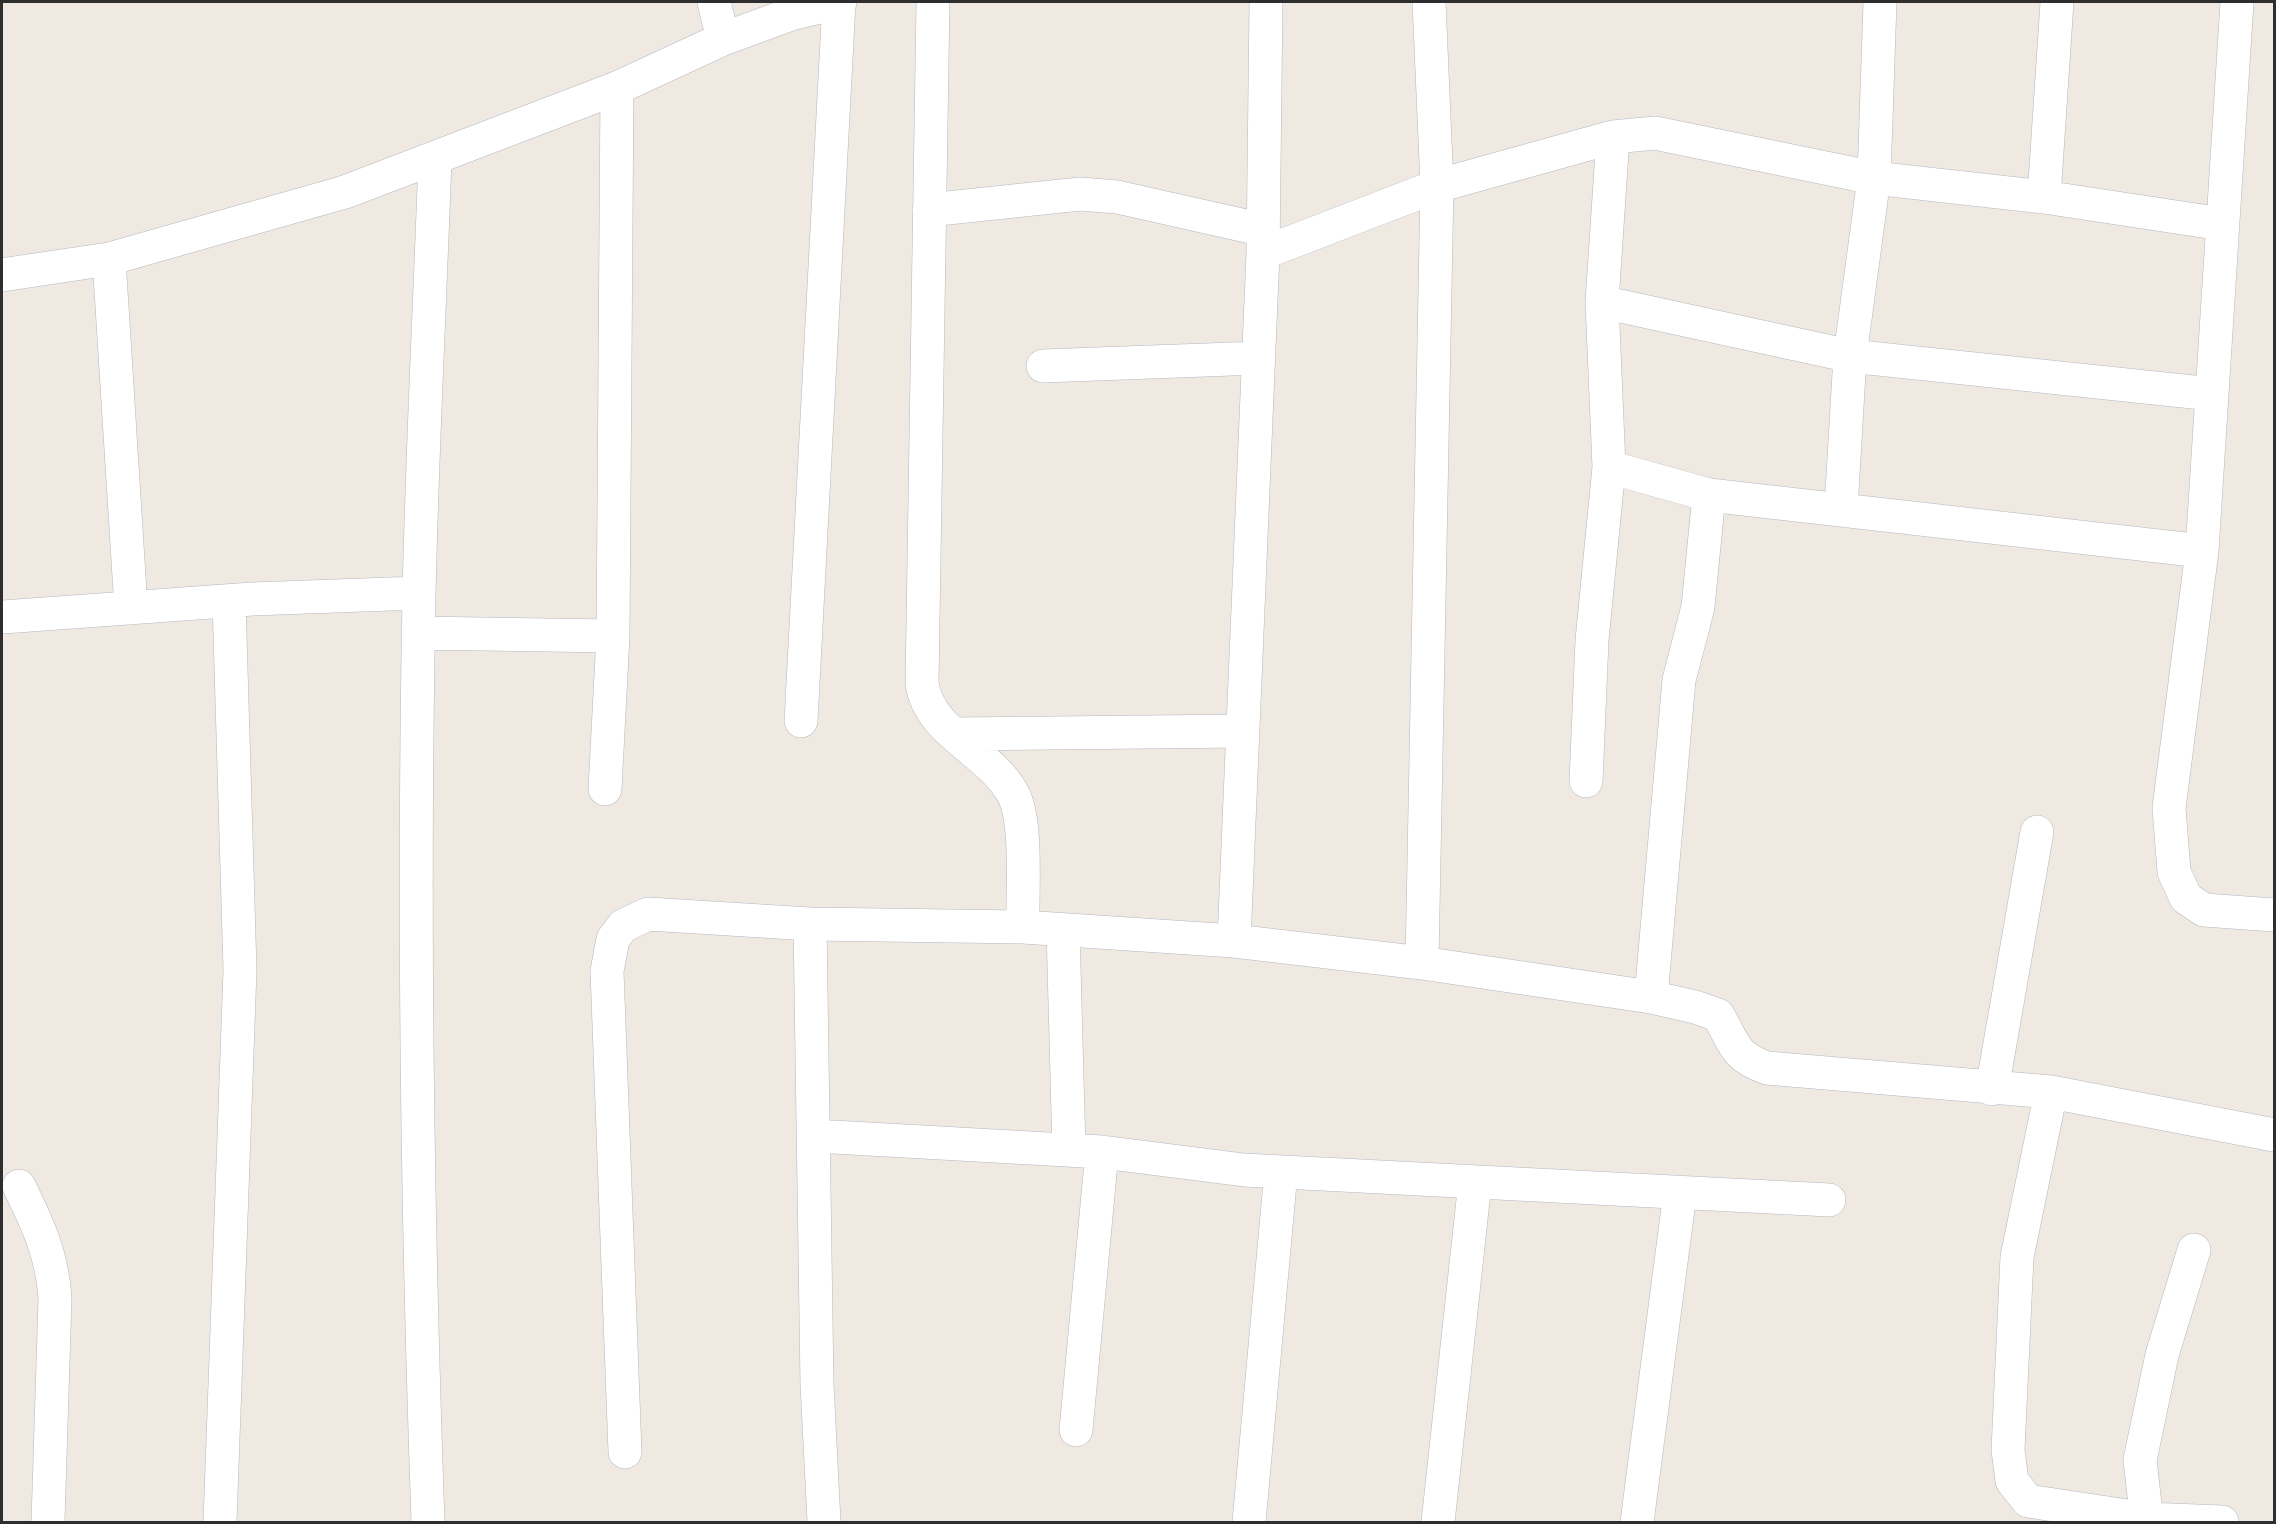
<!DOCTYPE html>
<style>
body{margin:0}
#map{position:relative;width:2276px;height:1524px;overflow:hidden;background:#efe9e1;font-family:Helvetica,sans-serif}
canvas{display:block}
.frame{position:absolute;inset:0;border:3px solid #2e2e2e;pointer-events:none}
</style>
<div id="map">
<canvas width="2276" height="1524"></canvas>
<div class="frame"></div>
</div>
<script>
const context = document.querySelector('canvas').getContext('2d');
context.lineJoin = 'round';
function strokePath(path, color, width, dash) { context.strokeStyle = color; context.lineWidth = width; context.lineCap = dash ? 'butt' : 'round'; context.setLineDash(dash || []); context.stroke(path); }
const street = new Path2D(`
 M714,2L723,39
 M933,2L922,683C929,734 990,751 1013,794C1028,821 1022,894 1023,927
 M2237,2L2202,551L2169,808L2174,872L2186,898L2204,910L2274,915
 M2044,197L2057,2
 M929,210L1080,194L1117,197L1264,230
 M1263,253L1437,186L1613,137L1655,133L1874,178L2044,197L2222,224
 M109,259L131,608
 M2,275L109,259L345,192L617,88L723,39L791,14L840,2
 M1602,302L1850,356L2212,394
 M1043,366L1259,358
 M1609,467L1709,495
 M1841,509L1850,356L1874,178L1880,2
 M3,617L252,599L419,593
 M418,633L613,636
 M801,721L839,2
 M955,734L1243,731
 M1586,781L1592,640L1609,467L1602,302L1613,137
 M605,789L613,636L617,88
 M810,924L817,1384L824,1522
 M1063,930L1069,1150
 M1234,941L1263,253L1266,2
 M1422,963L1437,186L1429,2
 M1651,997L1695,1007L1718,1015C1735,1044 1733,1056 1767,1068L2051,1092L2274,1135
 M1992,1089L2037,832
 M2051,1092L2017,1257L2008,1450L2012,1481L2028,1501L2147,1519L2222,1522
 M815,1136L1102,1152L1244,1170L1829,1200
 M19,1186C38,1225 52,1254 55,1298L48,1522
 M1076,1430L1102,1152
 M625,1452L607,971L613,939L623,926L648,914L810,924L1023,927L1234,941L1422,963L1651,997L1679,680L1698,607L1709,495L2202,551
 M220,1522L240,970L229,601
 M428,1522C417,1214 413,905 419,597C422,451 430,304 435,158
 M1249,1522L1281,1172
 M1438,1522L1475,1182
 M1637,1522L1680,1193
 M2147,1522L2140,1460L2162,1355L2194,1250`);
strokePath(street, '#b4b7c1', 34);
strokePath(street, '#fff', 33);
</script>
